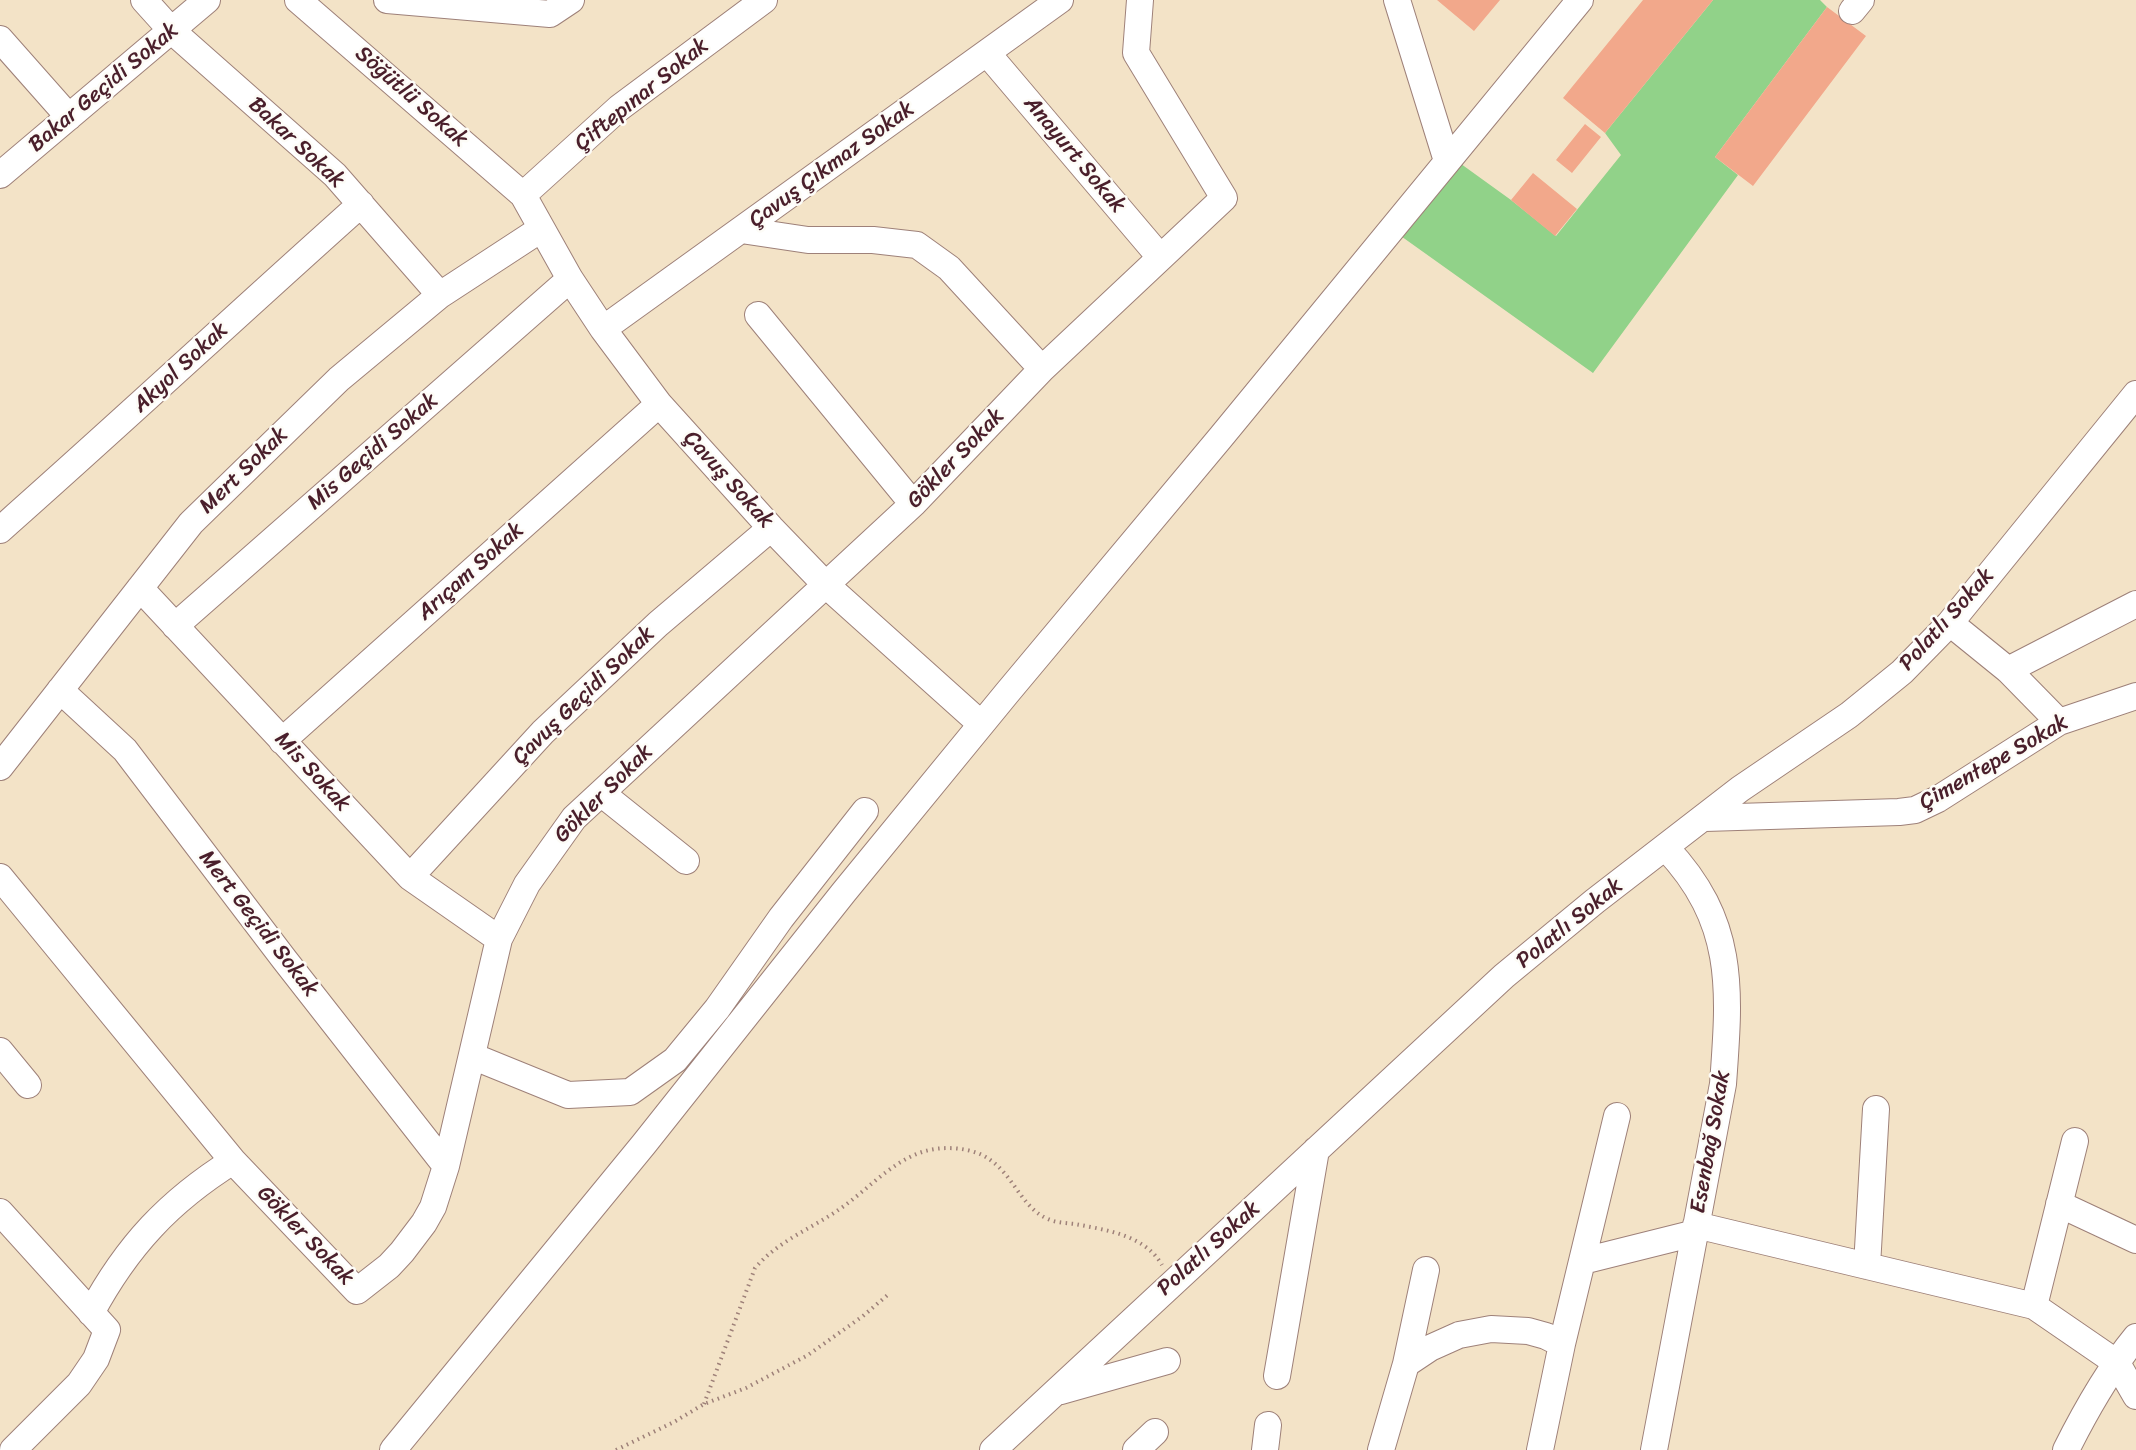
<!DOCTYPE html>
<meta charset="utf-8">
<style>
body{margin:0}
canvas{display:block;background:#f3e3c7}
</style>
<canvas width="2136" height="1450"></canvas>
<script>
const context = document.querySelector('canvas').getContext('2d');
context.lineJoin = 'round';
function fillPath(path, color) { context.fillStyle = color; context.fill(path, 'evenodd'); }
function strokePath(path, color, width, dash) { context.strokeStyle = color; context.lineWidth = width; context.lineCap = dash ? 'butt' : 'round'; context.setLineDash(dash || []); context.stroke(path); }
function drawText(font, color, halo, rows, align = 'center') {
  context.font = font + ' Sriracha,sans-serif'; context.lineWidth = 5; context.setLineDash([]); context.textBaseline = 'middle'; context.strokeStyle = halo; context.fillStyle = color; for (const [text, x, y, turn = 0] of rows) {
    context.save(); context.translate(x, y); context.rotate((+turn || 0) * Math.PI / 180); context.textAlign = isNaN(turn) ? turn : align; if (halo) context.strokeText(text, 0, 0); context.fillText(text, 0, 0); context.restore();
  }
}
fillPath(new Path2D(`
 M1713,0H1820L1827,7L1715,157L1738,175L1593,373L1391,229L1450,156L1511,200L1556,236L1621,155L1605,133Z`), '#91d289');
fillPath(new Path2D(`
 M1437,0H1500L1474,31Z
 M1643,0H1713L1605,133L1563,98Z
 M1827,7L1866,36L1753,186L1715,157Z
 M1585,124L1601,137L1572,173L1556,160Z
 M1533,173L1577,209L1555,236L1511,200Z`), '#f2a88b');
const minor = new Path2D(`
 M144,0L171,30L335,175L440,295
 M298,0L523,195L570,279L603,329L659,404L771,528L825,584L981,724
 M387,0L550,14L571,0
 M1397,0L1447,161
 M1852,11L1861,0
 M0,39L69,117
 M987,53L1160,257
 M0,175L207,0
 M523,195L619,108L764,0
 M741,230L808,240H873L917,245L949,268L1042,369
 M758,315L913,504
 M603,329L1060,0
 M0,530C121,423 240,312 361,204
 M140,588L410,877L499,939
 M1950,623L2008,670L2059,722
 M175,626L570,279
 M2008,670L2136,604
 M60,690L125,750L284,959L446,1166
 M282,741L659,404
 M0,767L191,523L339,379L440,295L541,229
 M601,793L686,861
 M1705,818L1899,812L1915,810L1938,799L2059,722L2136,696
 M0,877L233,1161L357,1291L389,1266L402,1252L424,1223L433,1207L446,1166L499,939L527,884L574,818L913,504L1042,369L1224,198L1136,53L1140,0
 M410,877L543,732L658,624L771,528
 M0,1051L28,1085
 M472,1056L568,1095L630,1092L675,1060L717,1009L781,918L865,811
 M2059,1204L2136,1240
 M0,1212L107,1330L96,1359L79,1384L13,1450
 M1696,1225L2034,1306L2117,1363L2136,1396
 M1583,1261L1695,1233
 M1867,1266L1876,1109
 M2034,1306L2075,1141
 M91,1313C127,1246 169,1201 233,1161
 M1406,1364L1426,1270
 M1277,1376L1316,1150
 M1061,1391L1167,1361
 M393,1450L644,1144L844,892L1007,693L1221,437L1580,0
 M993,1450L1504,976L1595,901L1740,789L1849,715L1902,672L1950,623L2136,394
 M1136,1450L1155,1432
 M1265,1450L1268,1425
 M1381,1450L1406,1364L1430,1348L1459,1335L1491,1329L1528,1331L1546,1336L1562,1344
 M1540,1450L1562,1344L1617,1116
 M1654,1450L1723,1084C1730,989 1736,922 1666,848
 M2066,1450C2086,1410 2108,1371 2136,1337`);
strokePath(minor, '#9e8179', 28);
strokePath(new Path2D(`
 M704,1404L755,1268C780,1239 814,1228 844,1206C869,1188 892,1162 922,1152C940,1146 963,1147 980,1154C1013,1169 1019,1207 1048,1219C1057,1223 1066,1223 1075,1224C1106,1230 1145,1235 1162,1265
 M616,1450L674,1422L704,1404L746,1388L808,1355L863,1316L890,1293`), '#9e8179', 4, [1.5, 4.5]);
strokePath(minor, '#fff', 26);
drawText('22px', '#4a1f2b', '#fdfcf7', [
 ["Bakar Geçidi Sokak",104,88,-40],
 ["Çiftepınar Sokak",642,95,-39],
 ["Söğütlü Sokak",411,97,41],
 ["Bakar Sokak",296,143,43],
 ["Anayurt Sokak",1074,155,50],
 ["Çavuş Çıkmaz Sokak",832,165,-36],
 ["Akyol Sokak",181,368,-43],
 ["Mis Geçidi Sokak",373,452,-41],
 ["Gökler Sokak",956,459,-46],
 ["Mert Sokak",244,471,-44],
 ["Çavuş Sokak",728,480,48],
 ["Arıçam Sokak",471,572,-42],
 ["Polatlı Sokak",1947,620,-48],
 ["Çavuş Geçidi Sokak",584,696,-44],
 ["Çimentepe Sokak",1994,763,-30],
 ["Mis Sokak",312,772,47],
 ["Gökler Sokak",604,794,-45],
 ["Mert Geçidi Sokak",258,924,52],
 ["Polatlı Sokak",1570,924,-39],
 ["Esenbağ Sokak",1711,1142,-80],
 ["Gökler Sokak",305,1236,46],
 ["Polatlı Sokak",1209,1249,-42]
]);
</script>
